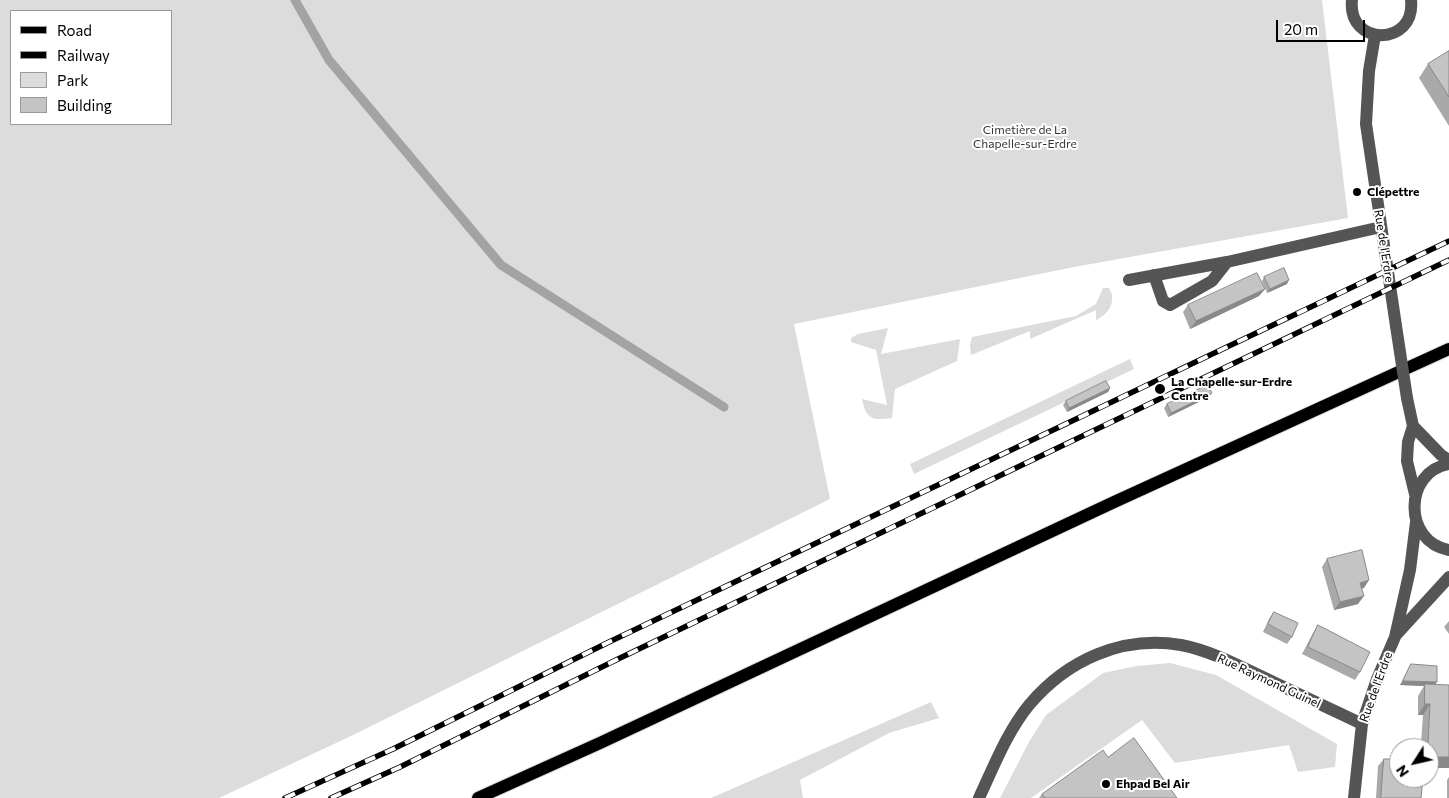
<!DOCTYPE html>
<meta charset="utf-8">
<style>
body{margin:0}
#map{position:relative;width:1449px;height:798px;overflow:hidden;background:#fff;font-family:Commissioner,sans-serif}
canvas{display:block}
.legend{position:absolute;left:10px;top:10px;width:162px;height:115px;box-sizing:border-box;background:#fff;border:1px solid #999;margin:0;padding:6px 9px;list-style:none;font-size:15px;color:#000}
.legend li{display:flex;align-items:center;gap:10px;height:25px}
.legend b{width:25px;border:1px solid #999}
.north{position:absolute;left:1389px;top:738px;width:50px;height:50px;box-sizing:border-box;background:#fff;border:1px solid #999;border-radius:50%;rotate:235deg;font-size:14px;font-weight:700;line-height:20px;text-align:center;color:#000}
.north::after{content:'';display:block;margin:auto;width:18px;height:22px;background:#000;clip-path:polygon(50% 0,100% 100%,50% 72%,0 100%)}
.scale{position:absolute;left:1276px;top:20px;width:89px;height:22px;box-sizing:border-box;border:2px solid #000;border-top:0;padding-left:6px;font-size:15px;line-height:18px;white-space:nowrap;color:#000;-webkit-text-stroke:4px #fff;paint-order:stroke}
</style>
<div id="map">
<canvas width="1449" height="798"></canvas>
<ul class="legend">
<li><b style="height:6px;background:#000"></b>Road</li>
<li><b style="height:6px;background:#000"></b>Railway</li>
<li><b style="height:14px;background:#dcdcdc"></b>Park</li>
<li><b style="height:14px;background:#c4c4c4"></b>Building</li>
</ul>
<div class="north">N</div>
<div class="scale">20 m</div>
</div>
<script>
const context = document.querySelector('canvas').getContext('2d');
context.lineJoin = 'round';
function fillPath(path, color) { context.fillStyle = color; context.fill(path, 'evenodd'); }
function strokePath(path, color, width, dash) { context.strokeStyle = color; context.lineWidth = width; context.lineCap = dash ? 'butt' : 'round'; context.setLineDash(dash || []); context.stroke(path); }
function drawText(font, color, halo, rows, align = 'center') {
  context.font = font + ' Commissioner,sans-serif'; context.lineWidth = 4; context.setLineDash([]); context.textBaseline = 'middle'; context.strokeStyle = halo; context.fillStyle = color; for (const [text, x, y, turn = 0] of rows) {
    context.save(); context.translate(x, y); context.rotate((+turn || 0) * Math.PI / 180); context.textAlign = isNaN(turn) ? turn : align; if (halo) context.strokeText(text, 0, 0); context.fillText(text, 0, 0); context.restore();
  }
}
fillPath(new Path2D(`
 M0,0H1322L1348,218L1074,267L794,324L830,499L351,736L219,798H0ZM171,11V124H11V11Z
 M1103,288H1109C1117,301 1109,314 1096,320V310L1030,339V331L971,355L970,345L972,337L1076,316L1096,304Z
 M888,328L881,354L960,339L957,361L895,389L892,418C872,421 866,419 862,399L887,405L876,350L851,342V338L858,334Z
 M1130,359L1134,369L914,474L910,464Z
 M1170,663L1216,675L1337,744L1335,767L1298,772L1289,745L1175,763L1142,720L1031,798H1000L1029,742L1046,715L1103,673L1137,666Z
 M931,702L939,718L889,733L800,780L803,798H711Z`), '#dcdcdc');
strokePath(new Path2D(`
 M295,0L329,60L501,265L724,407`), '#a3a3a3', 9);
const major = new Path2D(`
 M478,798L600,743L1112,503L1449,349`);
strokePath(major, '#dbdbdb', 14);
strokePath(new Path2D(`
 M1352,0C1347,47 1416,47 1411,0
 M1375,35L1369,71L1366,124L1396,326
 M1154,275L1163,301L1170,305L1212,281L1227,262
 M1129,280L1227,262L1381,227
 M1407,398L1413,426L1408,442L1407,461L1415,494
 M1413,426L1441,455L1449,460
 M1449,464C1403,472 1403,542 1449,550
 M1396,635L1449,577
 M979,798C994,766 1007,732 1029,705C1067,660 1122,635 1181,645C1212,651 1241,667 1269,680C1300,695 1331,709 1362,724
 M1354,798L1362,724L1377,679L1395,637L1410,570L1416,522`), '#555', 12);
strokePath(major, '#000', 12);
const rail = new Path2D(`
 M285,798L393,749L609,642L1449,241
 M331,798L400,767L618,659L1449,260`);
strokePath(rail, '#000', 5.5);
strokePath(rail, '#fff', 4, [11]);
strokePath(new Path2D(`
 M1396,326L1407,398`), '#555', 12);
fillPath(new Path2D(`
 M1449,51V126L1419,78L1428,64Z
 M1264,277L1287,284L1267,293L1262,281Z
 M1265,289L1259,296L1190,329L1183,312L1188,305Z
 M1110,388L1108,392L1067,412L1063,405L1066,401Z
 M1209,397L1168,417L1164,408L1167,404Z
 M1327,559L1364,588L1361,589L1358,604L1334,610L1322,567Z
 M1274,612L1292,637L1287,644L1263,632L1269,619Z
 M1449,621V634L1444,627Z
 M1318,625L1360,672L1355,680L1302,654L1313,633Z
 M1411,664L1435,685L1449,768H1435L1431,777L1426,785H1422L1421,798H1376L1378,766L1384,759L1399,778L1429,748H1414L1417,743H1421L1423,715H1418V696L1424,686L1400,685Z
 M1108,757L1177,798H1039L1042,794Z
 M1449,777V798H1447V780Z`), '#a9a9a9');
fillPath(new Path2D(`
 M1289,280L1287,284L1267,293L1270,289Z
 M1265,289L1259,296L1190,329L1196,321Z
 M1110,388L1108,392L1067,412L1069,408Z
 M1212,393L1209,397L1168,417L1171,413Z
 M1369,580L1364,588L1354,590L1360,583Z
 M1364,596L1358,604L1334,610L1340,602Z
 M1403,681L1437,682L1434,686L1425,684L1424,686L1400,685Z
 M1425,704H1430L1423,715H1418Z
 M1429,757H1449V768H1429Z
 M1429,777H1431L1426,785H1417L1422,778Z`), '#898989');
const building = new Path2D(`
 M1449,51V97L1428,64Z
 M1284,268L1289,280L1270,289L1264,277Z
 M1257,273L1265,289L1196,321L1188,305Z
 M1106,381L1110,388L1069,408L1066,401Z
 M1208,385L1212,393L1171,413L1167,404Z
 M1362,550L1369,580L1360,583L1364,596L1340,602L1327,559Z
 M1274,612L1298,623L1292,637L1268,624Z
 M1318,625L1370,652L1360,672L1308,647Z
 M1411,664L1437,666V682L1403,681Z
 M1425,684L1449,685V757H1429V748H1417V743H1428L1430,704H1425Z
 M1134,738L1177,798H1045L1042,794L1103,750L1108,757Z
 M1384,759H1399V778H1423L1421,798H1381Z
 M1429,760H1439L1431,777H1429Z`);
fillPath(building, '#c4c4c4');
strokePath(building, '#898989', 1);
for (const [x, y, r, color] of [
 [1357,192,5,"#000"],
 [1160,389,6,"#000"],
 [1106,784,5,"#000"]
]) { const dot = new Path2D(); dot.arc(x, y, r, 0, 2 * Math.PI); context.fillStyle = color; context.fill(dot); strokePath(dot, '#fff', 2); }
drawText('12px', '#333', '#fff', [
 ["Cimetière de La",1025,130],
 ["Chapelle-sur-Erdre",1025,144]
]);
drawText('bold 12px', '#000', '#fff', [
 ["Clépettre",1367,192],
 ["La Chapelle-sur-Erdre",1171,382],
 ["Centre",1171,396],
 ["Ehpad Bel Air",1116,784]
], 'left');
drawText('12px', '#000', '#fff', [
 ["Rue de l'Erdre",1384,246,81],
 ["Rue Raymond Guinel",1269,681,25],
 ["Rue de l'Erdre",1376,687,-70]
]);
</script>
